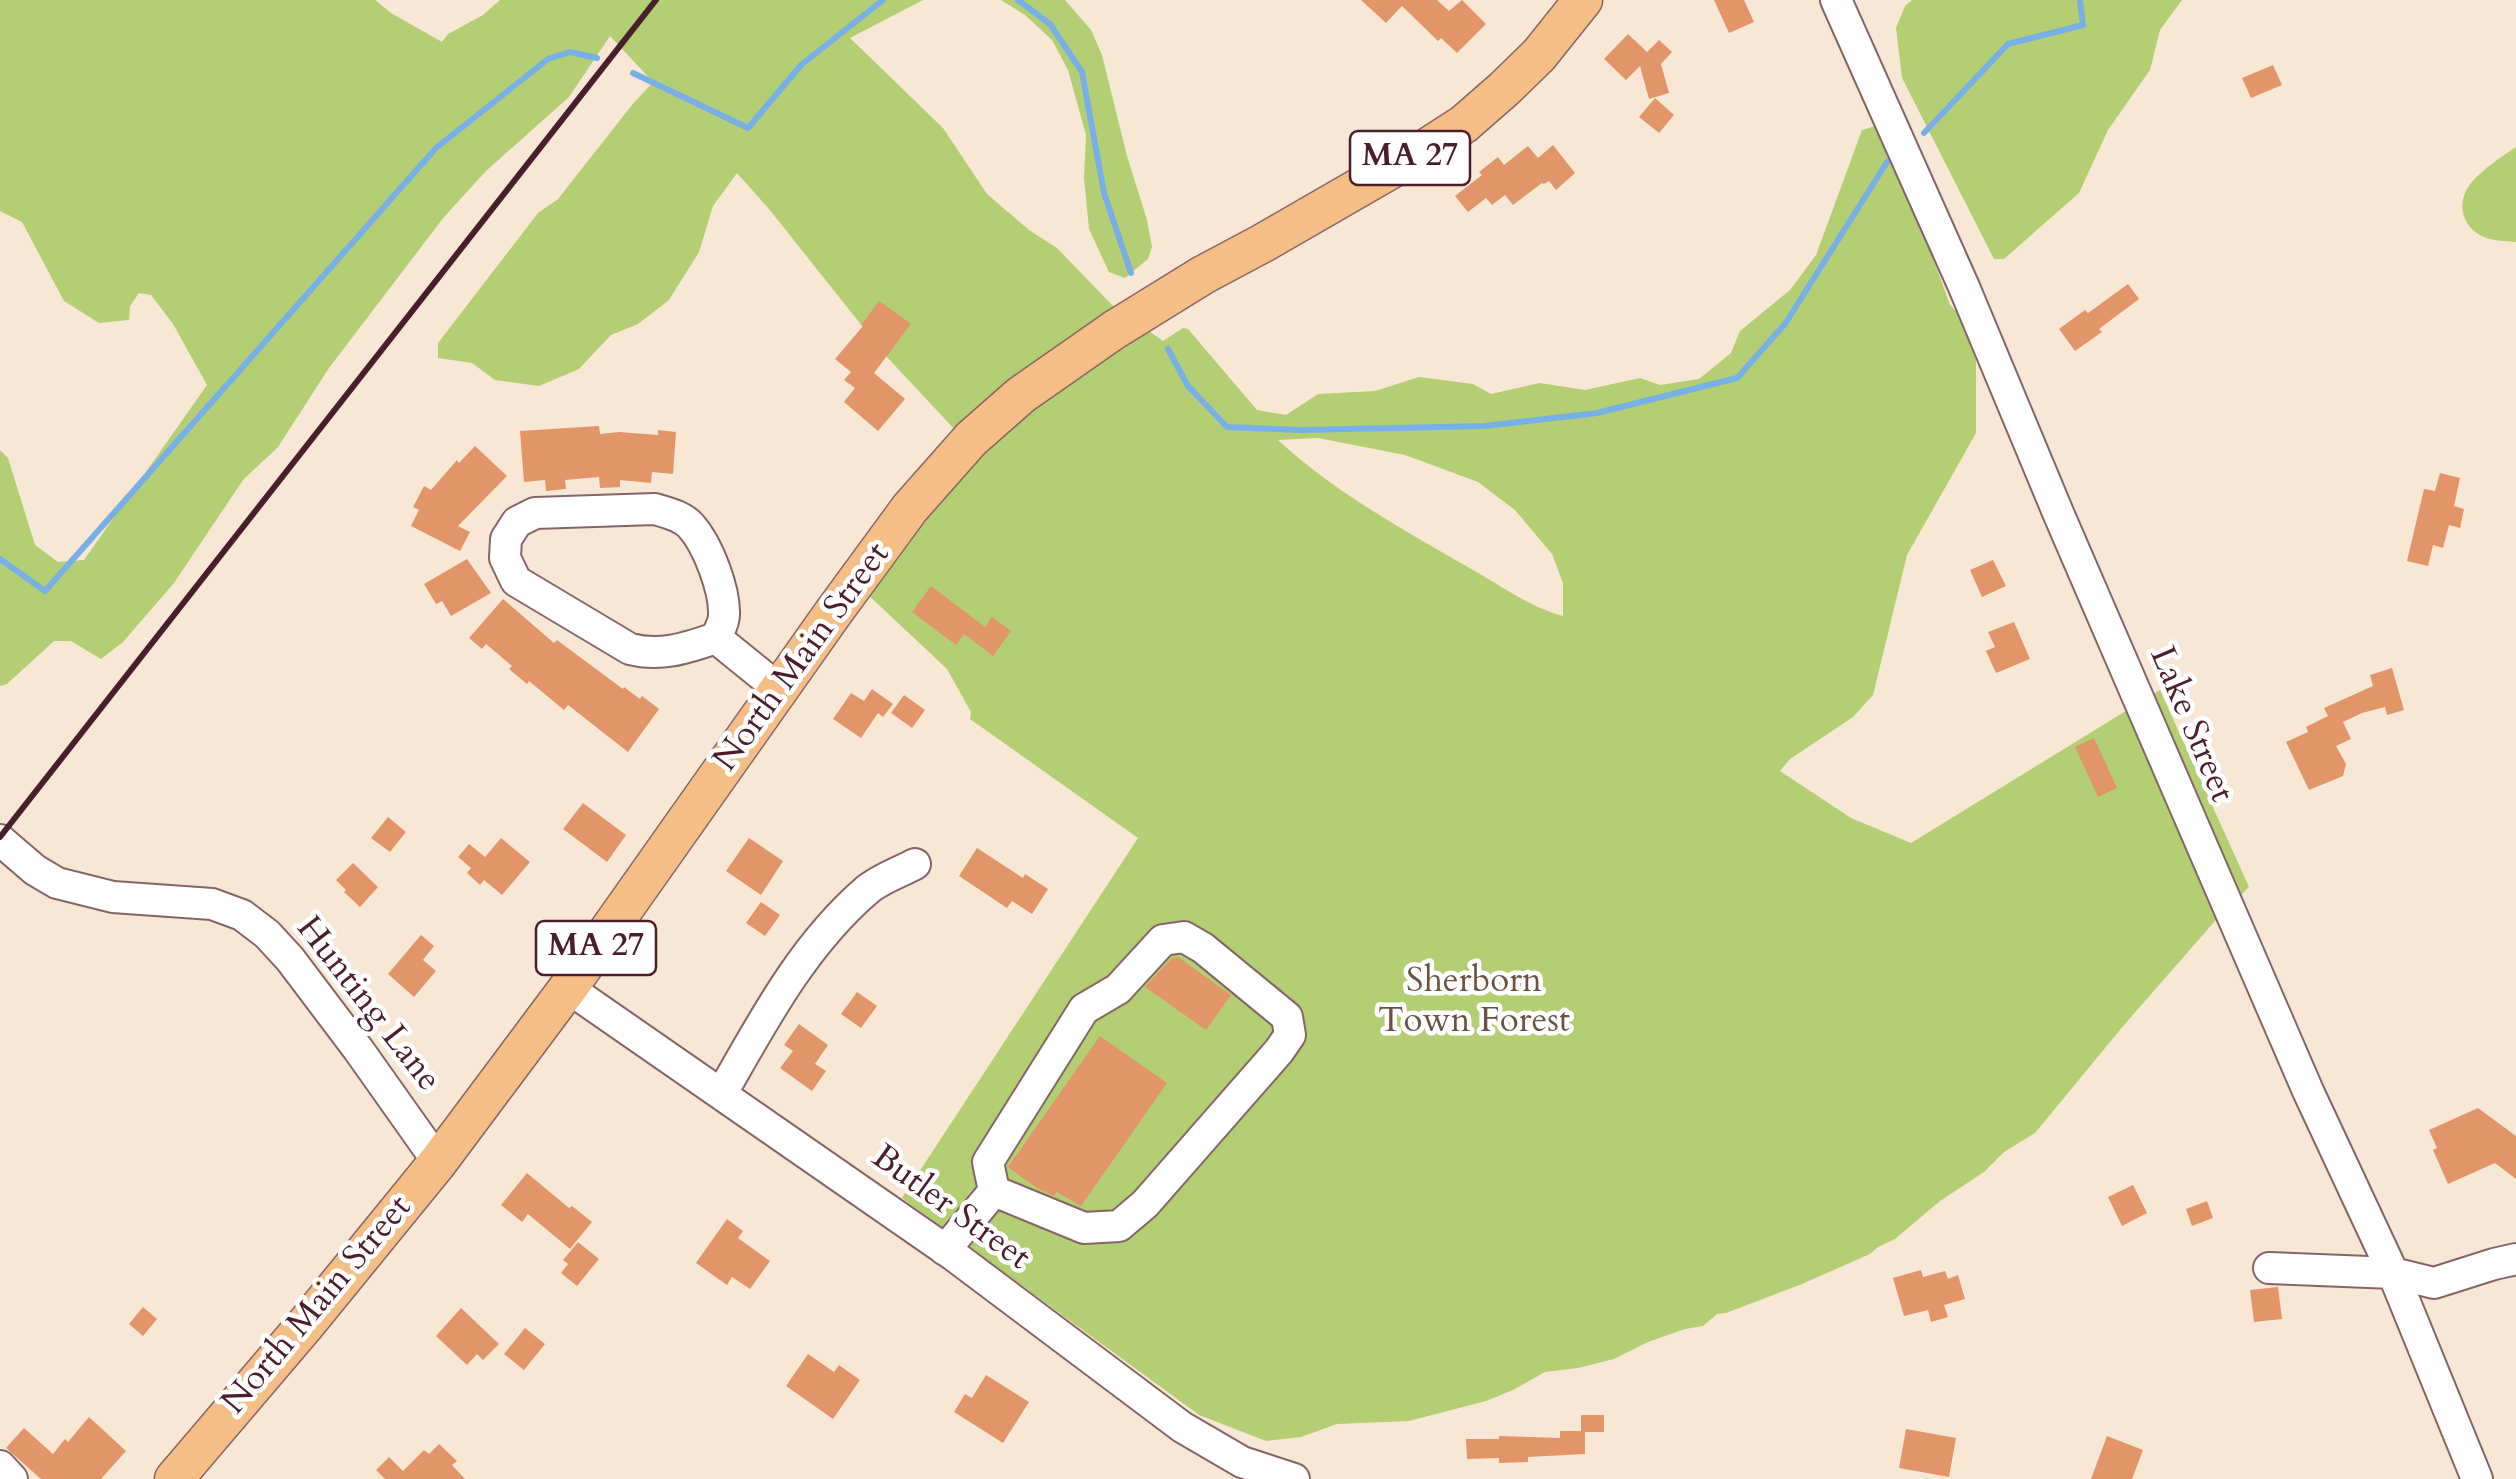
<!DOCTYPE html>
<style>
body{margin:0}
canvas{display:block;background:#f8e7d4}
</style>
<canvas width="2516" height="1479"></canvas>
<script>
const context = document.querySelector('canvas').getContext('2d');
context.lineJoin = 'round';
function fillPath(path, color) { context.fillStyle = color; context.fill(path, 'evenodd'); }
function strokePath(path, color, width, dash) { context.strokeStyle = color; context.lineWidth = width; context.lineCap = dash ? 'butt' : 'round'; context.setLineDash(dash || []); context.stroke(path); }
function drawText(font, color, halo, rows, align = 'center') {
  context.font = font + ' Cardo,serif'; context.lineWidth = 9; context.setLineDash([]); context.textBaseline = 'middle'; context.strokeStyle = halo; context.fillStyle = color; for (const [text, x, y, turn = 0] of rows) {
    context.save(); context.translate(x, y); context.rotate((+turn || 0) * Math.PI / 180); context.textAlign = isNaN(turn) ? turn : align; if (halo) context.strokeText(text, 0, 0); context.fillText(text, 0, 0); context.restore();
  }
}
fillPath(new Path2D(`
 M0,0H375L391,13L442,42L448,34L483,15L500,0H923L850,38L943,128L987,194L1029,230L1057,248L1112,305L1163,341L1183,328L1188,329L1257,410L1286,415L1318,394L1375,391L1419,377L1473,384L1491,394L1540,383L1585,390L1640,378L1660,385L1699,379L1731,353L1740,331L1790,290L1816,255L1862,130L1876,126L1905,181L1950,305L1960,315L1976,360V433L1907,555L1873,695L1853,717L1790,759L1780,771L1851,818L1911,843L2160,690L2249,887L2215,921L2124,1025L2035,1133L2004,1152L1984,1172L1940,1201L1895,1239L1878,1247L1870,1254L1802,1284L1726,1313L1717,1314L1703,1326L1685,1329L1648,1342L1614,1359L1578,1368L1545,1372L1513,1390L1486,1401L1409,1421L1337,1424L1301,1437L1266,1441L1199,1415L902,1198L1138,838L970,719L971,712L947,669L864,591L957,432L886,356L769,209L737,173L713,206L699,252L669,300L638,324L611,335L579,369L539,386L495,380L472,363L438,358V343L538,213L558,199L632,105L653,82L610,36L569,97L486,171L444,217L329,368L278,447L243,480L174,583L123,642L101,659L71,641H54L7,684L0,686V450L8,458L35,545L58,562L84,560L207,385L173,324L151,295L139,293L130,306L129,320L99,323L64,301L22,222L0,211ZM1318,438L1405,455L1478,482L1515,510L1552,554L1563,583V616C1530,607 1503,587 1473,570C1406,531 1335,493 1278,440Z
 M1001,0H1065L1091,30L1102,55L1127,156L1147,220L1152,247L1148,259L1125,278L1109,272L1089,229L1084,178L1086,135L1068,70L1052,40L1025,15Z
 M1912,0H2182L2160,30L2150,70L2108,130L2079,193L2004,259H1994L1902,78L1896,28L1905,6Z
 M2516,147V242C2506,241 2493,241 2484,237C2461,227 2456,202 2471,183C2483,169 2501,157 2516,147Z`), '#b4ce73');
strokePath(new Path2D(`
 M1018,0L1050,24L1082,72L1104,193L1131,273
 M633,73L748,128L801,65L883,0
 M1924,133L2008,44L2083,25L2080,0
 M1168,349L1188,386L1227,427L1301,430L1485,426L1597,413L1737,378L1785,324L1887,162
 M0,559L45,591L436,148L548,59L570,52L597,58`), '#77b0e7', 6);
fillPath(new Path2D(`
 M1361,0H1437L1449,11L1462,0L1486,24L1457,53L1441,38L1438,41L1402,6L1386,23Z
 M1714,0H1744L1754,22L1729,33Z
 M1628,34L1647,52L1659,40L1672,52L1661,64L1669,93L1649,99L1640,66L1626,80L1604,59Z
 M2273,65L2282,85L2251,98L2242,78Z
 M1655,98L1674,115L1659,133L1639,117Z
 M1553,145L1575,173L1556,190L1549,181L1544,184L1542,183L1513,205L1505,195L1492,205L1486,198L1468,212L1455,196L1482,175L1479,172L1498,157L1504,165L1528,146L1538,158Z
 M2128,284L2139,299L2099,329L2102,332L2075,351L2059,329L2085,310L2088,313Z
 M879,301L911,324L874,373L905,399L878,431L844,402L855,388L844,380L851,372L835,359L863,326L861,325Z
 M599,426L600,434L619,432L658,435V430L676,432L673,474L652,472L651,483L620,480V487L600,488L599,477L565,480L566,489L546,491L545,480L524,482L520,431Z
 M475,446L507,476L458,526L470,532L460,551L411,526L419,510L413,507L424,486L431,490L457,460L459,463Z
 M2440,473L2460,478L2454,506L2464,509L2460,528L2449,525L2443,548L2433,545L2428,566L2407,561L2424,489L2435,491Z
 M467,559L491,593L451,616L442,601L436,604L424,584Z
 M1993,560L2006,586L1982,597L1970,570Z
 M931,586L985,627L992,617L1011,631L993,656L964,634L956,645L912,612Z
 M503,599L554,643L557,640L623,689L624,687L640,699L642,696L659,709L628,752L568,705L564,710L529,681L527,684L509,669L512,666L486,644L482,649L469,638Z
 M2014,622L2030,659L1996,673L1986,651L1995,647L1988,632Z
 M2392,668L2404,710L2387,715L2385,707L2362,713L2343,722L2351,739L2336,746L2346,764L2343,776L2309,790L2286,742L2308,732L2306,727L2328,716L2324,708L2373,686L2370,675Z
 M872,689L893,704L883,717L878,713L861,738L833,719L851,693L864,701Z
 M904,695L925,710L912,728L891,713Z
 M2094,738L2117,788L2098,797L2075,747Z
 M583,803L626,835L607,862L563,829Z
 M388,817L406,832L390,852L371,838Z
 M501,838L530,862L502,895L484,880L480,885L467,873L471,868L458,857L469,844L485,857Z
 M749,838L783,861L761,895L726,871Z
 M977,848L1023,878L1025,874L1048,889L1032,914L1012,901L1007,908L959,876Z
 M353,863L378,887L360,907L344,892L346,890L336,880Z
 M761,902L780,915L765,936L746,923Z
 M421,935L434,946L423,960L436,971L414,997L388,974Z
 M1178,957L1231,995L1206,1030L1145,987L1172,958Z
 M857,992L877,1006L861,1028L841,1014Z
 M799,1024L828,1045L815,1064L826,1071L812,1091L780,1068L793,1051L784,1045Z
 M1100,1036L1167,1083L1081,1206L1057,1192L1054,1196L1037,1188L1008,1167Z
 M2478,1108L2516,1136V1179L2495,1163L2448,1184L2433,1150L2437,1148L2429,1130Z
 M527,1173L569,1208L572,1206L592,1222L570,1249L528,1214L522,1222L501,1205Z
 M2133,1185L2147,1213L2122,1226L2108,1197Z
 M2207,1201L2213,1218L2192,1226L2186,1209Z
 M727,1219L743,1231L738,1238L770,1261L750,1289L732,1277L727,1285L696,1263Z
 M578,1242L599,1259L577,1286L561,1273L568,1264L563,1260Z
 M1921,1270L1923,1277L1945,1271L1948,1279L1958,1275L1965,1299L1944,1305L1948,1317L1931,1322L1928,1310L1904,1316L1893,1278Z
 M2278,1287L2282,1319L2254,1322L2250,1290Z
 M143,1307L157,1319L143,1336L129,1324Z
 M461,1308L499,1344L483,1360L477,1354L467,1365L436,1336Z
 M525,1328L545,1344L524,1370L504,1354Z
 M808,1354L834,1372L839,1365L860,1380L833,1419L786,1386Z
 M986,1375L1029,1402L1003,1443L954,1412L965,1394L972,1398Z
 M1581,1415H1604V1432H1585V1454L1528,1457V1462L1499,1463V1458L1467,1459L1466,1439H1499V1436L1560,1438V1431H1581Z
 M89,1417L126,1451L101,1479H41L6,1448L24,1428L53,1454L65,1439L68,1442Z
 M1906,1429L1956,1438L1949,1477L1899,1468Z
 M2107,1436L2143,1450L2132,1479H2091Z
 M439,1444L457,1461L452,1465L465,1479H385L376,1470L389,1457L403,1471L424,1450L429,1454Z`), '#e29569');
const minor = new Path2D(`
 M1836,0L1964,287L2059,515L2308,1091L2393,1273L2477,1479
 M655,509C668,513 682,516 691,526C708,545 725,590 724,615C724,623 719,631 716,638C686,648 661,657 630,649L516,581L505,558L506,539L517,522L535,513Z
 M716,638L779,689
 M0,840L35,870L57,883L113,897L212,904L242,915L267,934L290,959L358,1049L438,1162
 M568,988L953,1255L1182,1427L1242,1462L1294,1479
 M722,1093C763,1021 803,945 867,890C880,879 900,872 915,864
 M945,1250L994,1191L1084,1228L1119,1226L1145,1204L1279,1051L1290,1035L1287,1017L1203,948L1184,937L1163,940L1118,989L1084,1009L988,1162L994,1191
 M2269,1268L2393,1273L2434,1283L2494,1264L2516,1259
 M0,1466L12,1479`);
const major = new Path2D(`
 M174,1479L306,1324L438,1162L568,988L833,613L910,508L971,439L1021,395L1114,330L1203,275L1263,243L1419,153L1464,124L1504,89L1539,55L1583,0`);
strokePath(minor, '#876566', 34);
strokePath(major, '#876566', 41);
strokePath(minor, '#fff', 30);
strokePath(major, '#f6be87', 38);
strokePath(new Path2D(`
 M0,837L656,0`), '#4a1f2b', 6);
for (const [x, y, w] of [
 [1410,158,120],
 [596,948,120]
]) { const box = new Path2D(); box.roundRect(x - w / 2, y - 27, w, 54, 8); context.fillStyle = '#fff'; context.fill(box); strokePath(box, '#4a1f2b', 2.5); }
drawText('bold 32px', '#4a1f2b', null, [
 ["MA 27",1410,158],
 ["MA 27",596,948]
]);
drawText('35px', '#4a1f2b', '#fff', [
 ["North Main Street",803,658,-54],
 ["Lake Street",2190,725,67],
 ["Hunting Lane",367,1005,52],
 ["Butler Street",950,1209,36],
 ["North Main Street",318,1306,-50]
]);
drawText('35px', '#6a5441', '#fff', [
 ["Sherborn",1474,983],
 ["Town Forest",1474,1023]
]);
</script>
